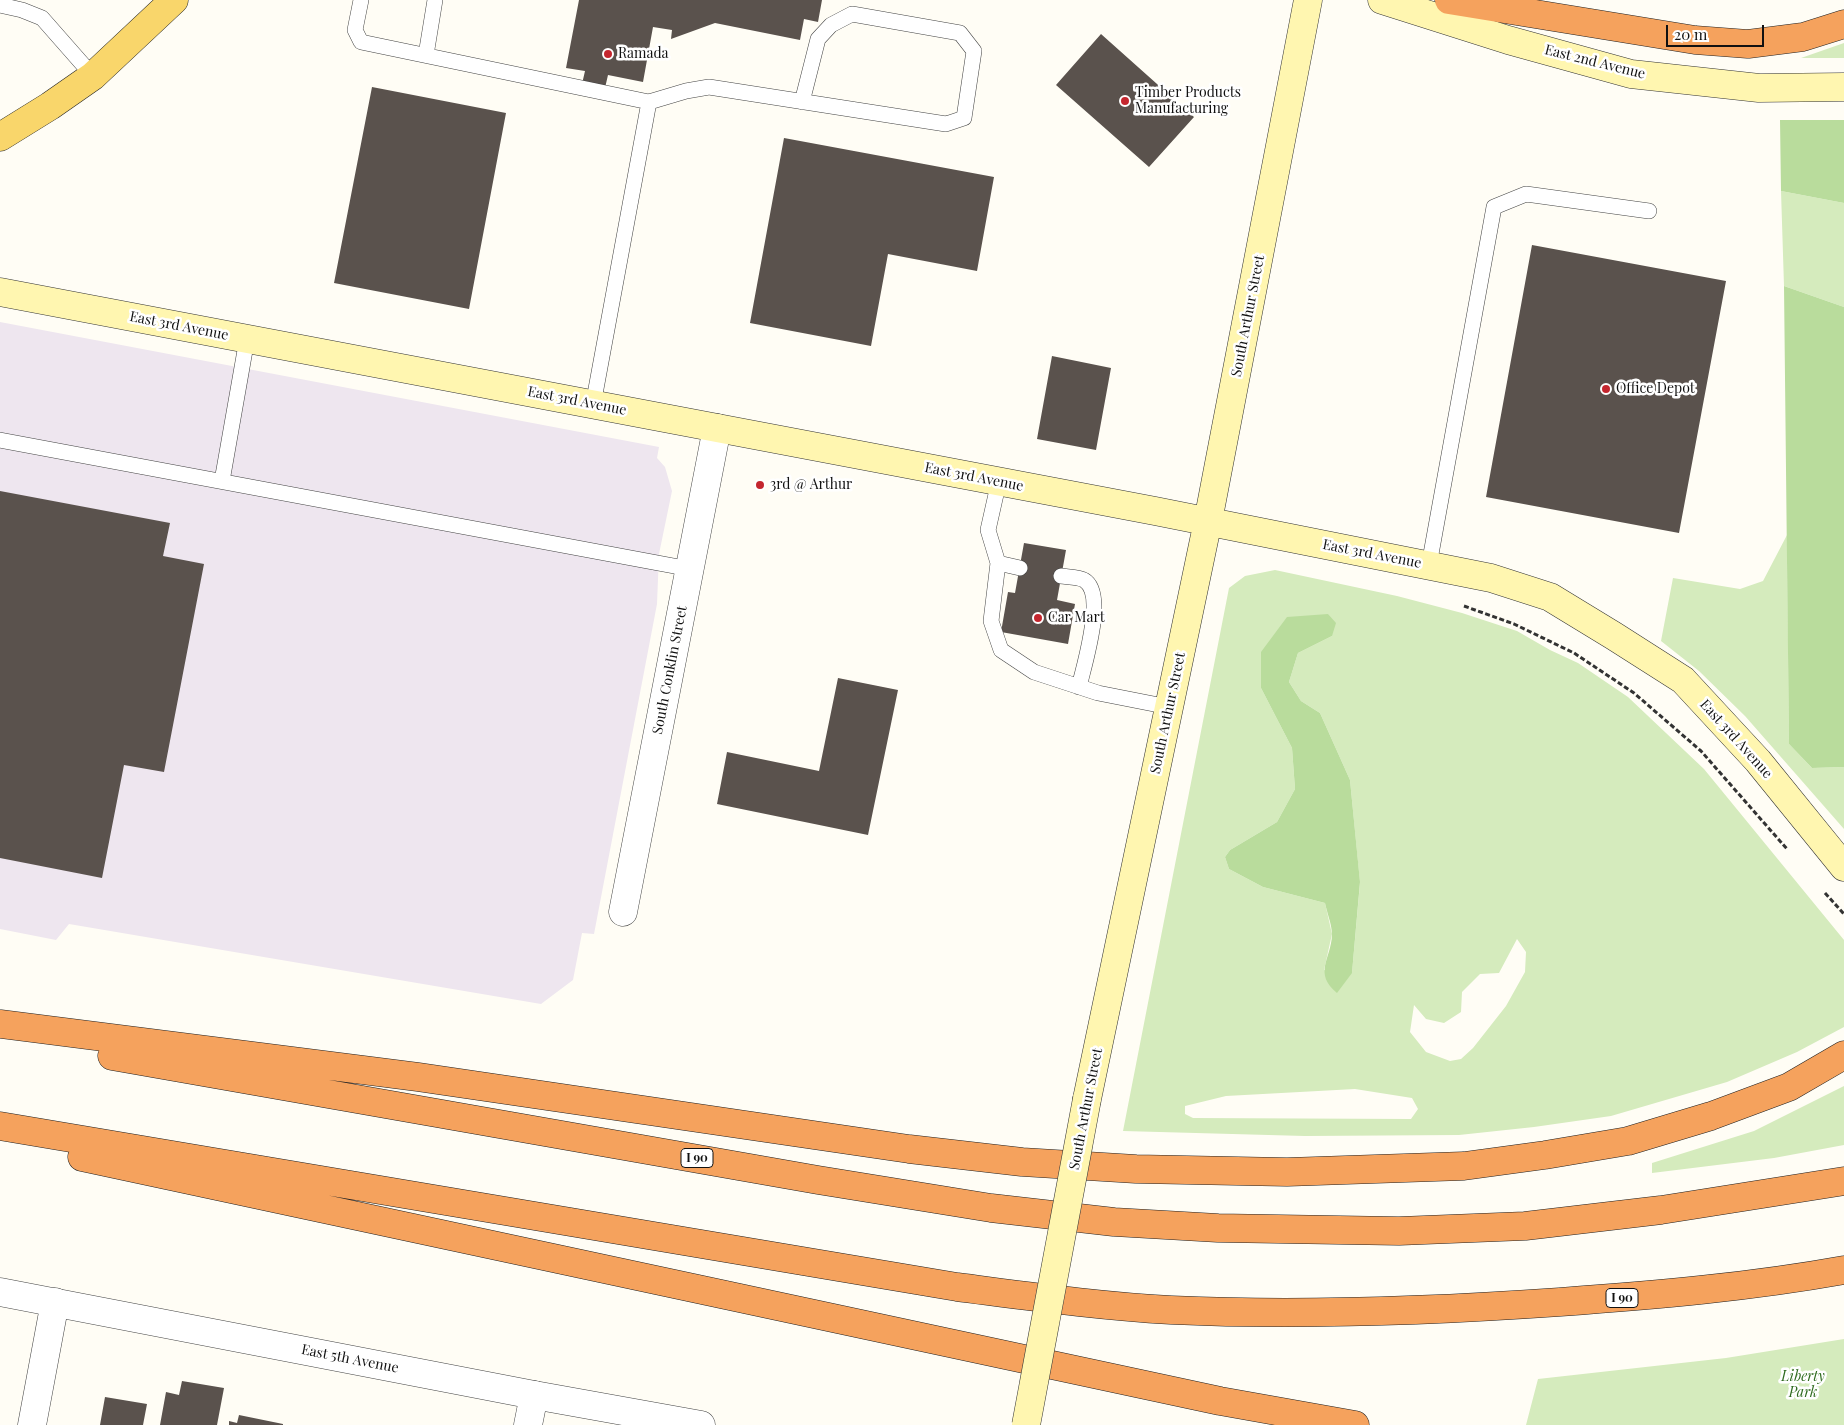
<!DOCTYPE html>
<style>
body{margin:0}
#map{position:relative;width:1844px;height:1425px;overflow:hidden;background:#fffdf5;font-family:"Playfair Display",serif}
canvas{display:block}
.scale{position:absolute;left:1666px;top:25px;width:98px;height:22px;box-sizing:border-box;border:2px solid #111;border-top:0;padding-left:6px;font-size:15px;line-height:18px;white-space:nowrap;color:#111;-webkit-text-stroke:4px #fff;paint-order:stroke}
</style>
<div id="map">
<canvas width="1844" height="1425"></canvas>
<div class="scale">20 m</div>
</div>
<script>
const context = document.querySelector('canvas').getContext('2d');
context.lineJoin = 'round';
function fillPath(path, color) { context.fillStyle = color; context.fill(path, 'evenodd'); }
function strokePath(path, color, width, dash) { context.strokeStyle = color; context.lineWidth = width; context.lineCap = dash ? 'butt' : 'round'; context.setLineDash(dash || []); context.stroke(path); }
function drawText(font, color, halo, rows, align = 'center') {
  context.font = font + ' "Playfair Display",serif'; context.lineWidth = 5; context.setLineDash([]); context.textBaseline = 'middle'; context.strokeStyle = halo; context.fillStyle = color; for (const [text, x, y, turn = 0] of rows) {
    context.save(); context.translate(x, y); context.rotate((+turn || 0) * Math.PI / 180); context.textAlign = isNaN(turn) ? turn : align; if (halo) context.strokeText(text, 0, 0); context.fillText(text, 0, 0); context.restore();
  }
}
fillPath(new Path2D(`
 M0,322L659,447L657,458L665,467L672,491L659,554L657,604L594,934L582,933L573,980L541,1004L69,924L56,940L0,929Z`), '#eee6ef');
fillPath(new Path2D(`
 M1844,43V58H1801Z
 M1781,191L1844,203V307L1784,286Z
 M1787,535L1789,744L1812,768L1844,767V829L1745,716L1699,671L1661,641L1673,578L1740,589L1763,581Z
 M1275,570L1397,596L1462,613L1517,631L1550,650L1578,663L1628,697L1704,769L1844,940V1027L1797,1052L1727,1082L1611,1116L1534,1127L1459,1135L1305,1136L1123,1131L1229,588L1245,576ZM1328,614L1332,636L1298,653L1289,682L1301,701L1320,713L1350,780L1360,883L1352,973L1324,970L1332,934L1325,903L1263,887L1229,869L1225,857L1230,850L1277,822L1295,789L1292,748L1261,688ZM1517,939L1526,952L1525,972L1506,1006L1473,1048L1461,1059L1450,1061L1426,1052L1410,1032L1414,1005L1426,1019L1444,1023L1461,1012L1462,992L1480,974L1499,973ZM1355,1089L1412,1098L1418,1109L1411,1119L1193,1118L1185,1114V1106L1226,1096Z
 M1844,1086V1145L1774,1158L1652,1173V1163L1754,1131Z
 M1844,1339V1425H1526L1538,1379L1726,1358Z`), '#d5ebbd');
fillPath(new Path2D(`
 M1780,120H1844V203L1781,191Z
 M1784,286L1844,307V767L1812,768L1789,744Z
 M1328,614L1336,623L1332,636L1298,653L1289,682L1301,701L1320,713L1350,780L1360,882L1352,973L1337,993C1313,973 1331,959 1332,935C1332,925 1327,913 1325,903L1263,887L1229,869L1225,857L1230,850L1277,822L1295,789L1292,748L1261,688V652L1287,617Z`), '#b9dc9c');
fillPath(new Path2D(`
 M579,0H822L818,22L804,19L800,40L715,23L671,39L672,30L653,27L643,82L608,75L605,88L582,84L585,71L566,68Z
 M1101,34L1194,117L1149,167L1056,85Z
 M372,87L506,113L469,309L334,283Z
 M784,138L994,177L977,271L888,254L871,346L750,323Z
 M1532,245L1726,281L1679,533L1486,497Z
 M1052,356L1111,368L1096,450L1037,439Z
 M0,491L170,523L163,556L204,564L164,772L124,765L102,878L0,858Z
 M1024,543L1066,550L1057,600L1075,604L1068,644L1001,632L1008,592L1015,593Z
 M838,678L898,690L868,835L717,804L727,752L819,771Z
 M182,1381L224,1388L217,1425H160L166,1392L179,1395Z
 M105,1397L147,1404L143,1425H100Z
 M239,1415L283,1424V1425H229V1421L237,1423Z`), '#5a524d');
const service = new Path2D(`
 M361,0L355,30L361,42L649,102
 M0,5L22,10L42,18L93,76
 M426,55L435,0
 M593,405L649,102L686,91L709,87L946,124L964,118L974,51L960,33L852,14L831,25L818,39L802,102
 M0,440L690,569
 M222,481L247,339
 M999,481L988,530L998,563L991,621L1001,650L1034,672L1098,693L1169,707
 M998,563L1020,568
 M1429,565L1494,207L1526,194L1649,211
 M1061,576C1068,577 1079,577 1084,580C1107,593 1084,665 1079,687`);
const minor = new Path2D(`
 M623,912L717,428
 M32,1425L55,1302
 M528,1425L534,1395`);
const tertiary = new Path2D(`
 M0,1292L534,1395L701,1425`);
const secondary = new Path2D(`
 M1382,0L1508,40L1631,74L1759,88L1844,87
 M0,292L1155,511L1491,578L1550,597L1614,636L1683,680L1758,761L1844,867
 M1087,1099L1208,521L1308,0`);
const primary = new Path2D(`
 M0,137L50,106L93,76L174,0`);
const motorway = new Path2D(`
 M1449,0L1695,40L1748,44L1803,37L1844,24
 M0,1024L418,1077L909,1149L1022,1162L1136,1169L1287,1172L1464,1166L1545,1155L1628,1141L1711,1116L1789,1087L1844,1055
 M112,1056L818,1180L991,1208L1114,1222L1218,1228L1399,1231L1525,1226L1661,1210L1844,1181
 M0,1126L957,1287C1028,1296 1099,1306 1171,1310C1300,1316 1430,1311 1560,1302C1655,1295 1750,1287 1844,1270
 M82,1157L1220,1401L1355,1425`);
strokePath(service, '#444', 16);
strokePath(minor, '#444', 29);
strokePath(tertiary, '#444', 29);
strokePath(secondary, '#333', 29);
strokePath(primary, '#222', 29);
strokePath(motorway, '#222', 29);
strokePath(new Path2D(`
 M1464,606L1514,624L1574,653L1634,693L1701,751L1787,849
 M1825,893L1844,914`), '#333', 3, [5, 2.5]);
strokePath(service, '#fff', 15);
strokePath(minor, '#fff', 28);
strokePath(tertiary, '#fff', 28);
strokePath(secondary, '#fff6b0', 28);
strokePath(primary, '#f9d66b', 28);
strokePath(motorway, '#f5a25d', 28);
const secondaryBridge = new Path2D(`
 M1026,1425L1087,1099`);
strokePath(secondaryBridge, '#333', 29, []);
strokePath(secondaryBridge, '#fff6b0', 28);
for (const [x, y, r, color] of [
 [608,54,5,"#c4262e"],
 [1125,101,5,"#c4262e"],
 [1606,389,5,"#c4262e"],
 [760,485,5,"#c4262e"],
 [1038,618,5,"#c4262e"]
]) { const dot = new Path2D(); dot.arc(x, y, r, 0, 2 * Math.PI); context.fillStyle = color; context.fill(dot); strokePath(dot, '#fff', 2); }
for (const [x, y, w] of [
 [697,1158,32],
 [1622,1298,32]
]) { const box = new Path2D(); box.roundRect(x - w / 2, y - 9.5, w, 19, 4); context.fillStyle = '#fff'; context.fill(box); strokePath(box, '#111', 1); }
drawText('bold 12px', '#111', null, [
 ["I 90",697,1158],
 ["I 90",1622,1298]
]);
drawText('14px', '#111', '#fff', [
 ["Ramada",618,54],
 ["Timber Products",1135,93],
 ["Manufacturing",1135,109],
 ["Office Depot",1616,389],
 ["3rd @ Arthur",770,485],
 ["Car Mart",1048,618]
], 'left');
drawText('14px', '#111', '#fff', [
 ["East 2nd Avenue",1595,62,14],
 ["South Arthur Street",1248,316,-79],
 ["East 3rd Avenue",179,326,11],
 ["East 3rd Avenue",577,401,11],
 ["East 3rd Avenue",974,477,11],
 ["East 3rd Avenue",1372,554,11],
 ["South Conklin Street",670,670,-79],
 ["South Arthur Street",1168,713,-78],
 ["East 3rd Avenue",1736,739,48],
 ["South Arthur Street",1086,1109,-79],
 ["East 5th Avenue",350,1359,11]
]);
drawText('italic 14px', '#2f6b1f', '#fff', [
 ["Liberty",1803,1377],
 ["Park",1803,1393]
]);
</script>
